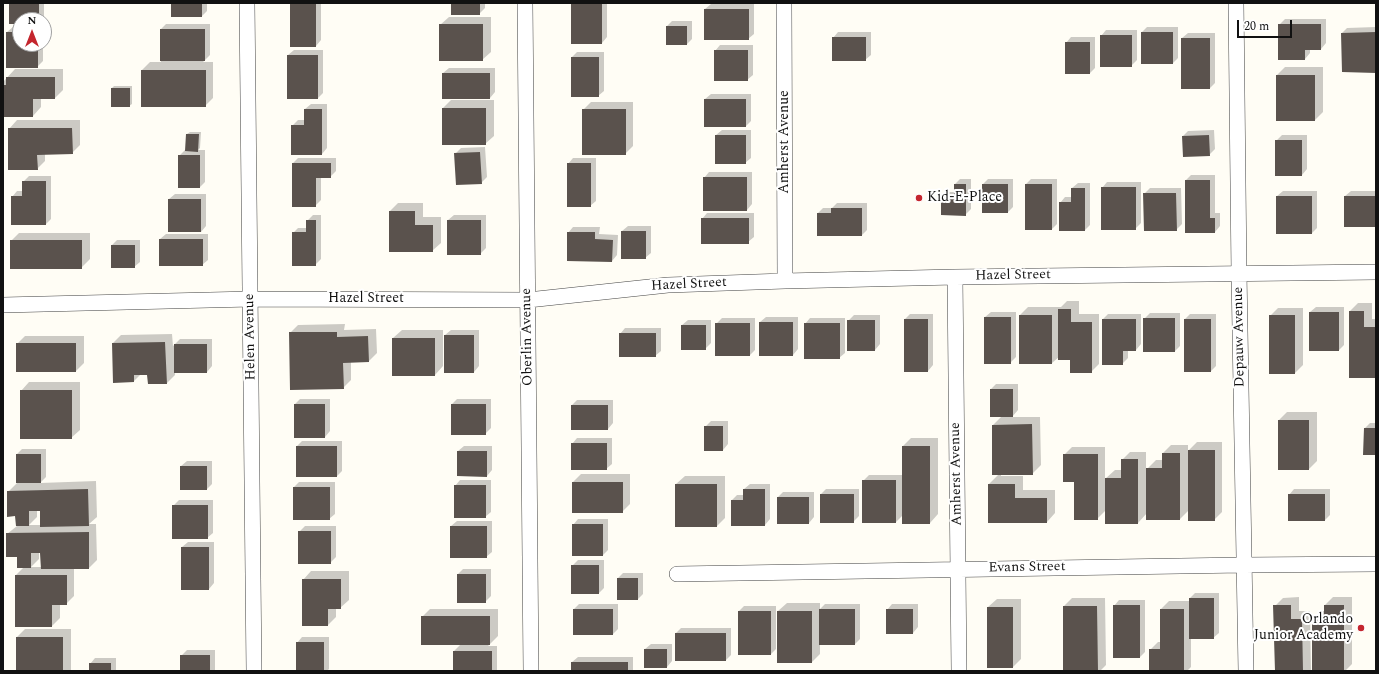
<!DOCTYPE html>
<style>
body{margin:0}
#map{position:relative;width:1379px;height:674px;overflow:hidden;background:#fffdf5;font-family:Spectral,serif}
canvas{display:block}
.frame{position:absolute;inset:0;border:4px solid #111;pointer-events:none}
.north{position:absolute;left:12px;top:12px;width:40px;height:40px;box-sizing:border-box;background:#fff;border:1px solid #a0a0a0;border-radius:50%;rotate:0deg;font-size:11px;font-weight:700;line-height:16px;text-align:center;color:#111}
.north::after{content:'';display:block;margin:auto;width:14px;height:18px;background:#c4262e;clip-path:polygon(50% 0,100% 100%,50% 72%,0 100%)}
.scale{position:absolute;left:1237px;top:20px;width:55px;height:18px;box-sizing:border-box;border:2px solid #111;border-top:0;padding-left:5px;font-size:12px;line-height:14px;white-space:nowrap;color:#111;-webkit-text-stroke:3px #fff;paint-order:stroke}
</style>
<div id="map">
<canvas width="1379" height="674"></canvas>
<div class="frame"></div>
<div class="north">N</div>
<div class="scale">20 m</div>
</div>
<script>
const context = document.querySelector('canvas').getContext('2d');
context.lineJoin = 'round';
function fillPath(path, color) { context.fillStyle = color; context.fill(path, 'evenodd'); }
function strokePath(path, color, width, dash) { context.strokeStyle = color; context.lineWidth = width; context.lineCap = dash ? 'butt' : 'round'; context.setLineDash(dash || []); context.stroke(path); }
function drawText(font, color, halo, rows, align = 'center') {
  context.font = font + ' Spectral,serif'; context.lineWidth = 4; context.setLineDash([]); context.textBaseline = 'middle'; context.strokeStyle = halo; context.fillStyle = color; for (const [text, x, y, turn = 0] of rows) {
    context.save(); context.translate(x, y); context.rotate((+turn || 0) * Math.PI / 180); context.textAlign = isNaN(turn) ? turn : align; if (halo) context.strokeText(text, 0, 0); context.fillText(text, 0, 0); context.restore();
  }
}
fillPath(new Path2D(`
 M10,3H44V18L42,20H20V23Z
 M172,3H207V11L202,16Z
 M291,3H321V40L316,46Z
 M452,3H485V8L479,14Z
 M572,3H607V37L602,43Z
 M711,4H754V34L748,39L705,9Z
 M449,17H491V52L482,60L440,25Z
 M1285,19H1326V43L1321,49H1310V53L1305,59L1279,25Z
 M672,21H692V39L687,44L667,26Z
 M166,24H210V55L203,62H213V98L205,106L142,70L150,62H161V29Z
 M13,27H20V44H43V61L37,67L7,32Z
 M1147,27H1178V58L1173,63L1142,32Z
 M1376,27V71H1343L1342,33L1347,28Z
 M1106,30H1137V60L1131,66L1101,36Z
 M838,32H871V55L865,60L833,38Z
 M1188,33H1215V83L1210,88L1182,38Z
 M1071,37H1095V68L1090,73L1066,43Z
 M720,45H753V75L747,80L715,51Z
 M294,50H323V93L318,98H288V55Z
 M577,52H604V91L598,96L572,57Z
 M1285,67H1323V112L1315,120L1277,75Z
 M449,68H495V92L490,98L443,73Z
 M15,69H63V90L55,98H41V107L33,116H3V82Z
 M114,86H132V104L129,106L112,88Z
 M711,94H751V121L746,126H705V99Z
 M451,100H494V136L485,144L443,108Z
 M591,102H633V146L625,154L583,110Z
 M311,104H327V148L322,154L292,126L298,120H305V109Z
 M17,120H80V145L72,153L45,154V161L37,169L9,129Z
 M722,130H751V158L745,163L716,135Z
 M1214,130L1215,149L1209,155L1183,136L1188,131Z
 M190,132H201L200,148L198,150H205V182L200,187L179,156L185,150H186L187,134Z
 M1282,135H1307V169L1302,175L1276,141Z
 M485,147L487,177L481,183L455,154L461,148Z
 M298,158H336V171L330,177H321V200L315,206L293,163Z
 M573,158H596V201L590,206L568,164Z
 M709,172H752V204L747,210L704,178Z
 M1191,175H1215V213H1220V226L1215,232H1186V180Z
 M29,176H51V219L46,224H12V197L17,191H23V182Z
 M960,179H971V209L965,215L942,197L948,192H955V184Z
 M988,179H1013V207L1008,212H982V185Z
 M1031,179H1057V224L1052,229H1026V184Z
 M1107,182H1141V223L1135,229L1102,188Z
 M1078,183H1090V225L1085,230L1060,203L1065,197H1072V188Z
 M1150,188H1181L1182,224L1176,230L1144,194Z
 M1283,191H1317V228L1312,233L1277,196Z
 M1351,191H1376V226L1345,196Z
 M175,194H206V226L201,232H169V199Z
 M398,203H423V217H441V243L432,251L390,211Z
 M837,203H867V230L862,235L818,213L823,208H832Z
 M707,213H754V237L748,242L702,219Z
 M313,215H321V259L315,265L293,233L298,228H307V221Z
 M454,215H486V248L480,254L448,220Z
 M628,226H651V253L645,258L622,231Z
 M573,227H600L599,234L618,235L617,255L612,261L568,233Z
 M19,233H90V259L81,268L11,241Z
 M166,234H208V260L202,265L160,239Z
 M117,240H140V262L134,267L112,245Z
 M1067,301H1079V314H1099V364L1091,372L1071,359L1059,357L1052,363H1020V315L1028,307H1061Z
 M1358,303H1372V319H1376V377L1350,311Z
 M1316,307H1344V345L1339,350L1310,312Z
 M1278,308H1303V365L1295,373L1270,316Z
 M991,312H1016V357L1010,363L985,317Z
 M1150,313H1180V346L1175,351L1144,319Z
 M910,314H933V365L928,371L905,319Z
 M1108,314H1141V344L1136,350H1128V358L1122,364L1103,319Z
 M1190,314H1216V366L1211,371L1185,319Z
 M854,315H880V344L875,350L848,321Z
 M766,317H798V349L793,355L760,322Z
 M722,318H755V350L750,355L716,324Z
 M810,318H845V353L839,358L805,324Z
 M688,320H711V343L705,349L682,325Z
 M345,324L344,330L376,329L377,353L369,361L351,362V380L343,388L290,333L298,325Z
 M625,328H661V351L655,356L620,334Z
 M402,330H443V366L435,375L393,338Z
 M451,330H479V366L474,372L445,335Z
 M172,334L173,346L180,339H212V366L207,372H175V375L167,383L148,374H141L134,381L114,382L113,343L121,335Z
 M25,336H84V363L76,371L17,344Z
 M29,382H80V430L71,438L21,391Z
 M996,384H1018V410L1012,417H1040L1041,465L1032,474H1001V476H1023V490H1055V513L1047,522L989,484L999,474L993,425L1002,416L991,389Z
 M300,399H330V431L325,437L295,404Z
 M457,399H491V428L485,434L452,404Z
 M577,400H613V423L608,429L572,405Z
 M1287,412H1317V461L1309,469L1279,420Z
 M711,421H728V444L723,450L705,427Z
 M1370,423H1376V454L1365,428Z
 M577,438H612V464L606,469L572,444Z
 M911,438H938V514L930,523L903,515L896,522L863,481L869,475H903V446Z
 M302,441H342V471L337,476H297V446Z
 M1197,442H1222V512L1214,520L1189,510L1180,519L1147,513L1138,523L1106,510L1097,519L1075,481L1064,455L1072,447H1105V479L1115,470H1122V460L1130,452H1146V470L1156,460H1163V453L1171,445H1188V451Z
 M464,446H492V470L487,476L458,451Z
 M22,449H46V477L40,483L96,481L97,517L89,524H96L97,560L89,568H74V596L66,604H60V618L52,626L16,575L24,567L7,534L17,526L16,515L8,492L17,483V454ZM37,510H41V525H29L37,517ZM39,552H41L42,567H31L39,559Z
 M187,461H212V484L207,489L181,466Z
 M581,474H630V504L622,512L573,482Z
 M685,476H725V518L717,526L676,484Z
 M460,480H491V512L485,517L455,486Z
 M299,482H335V514L329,519L294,487Z
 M750,484H770V519L765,525L732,500L737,495H744V489Z
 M826,489H859V516L853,522L821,494Z
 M1294,489H1330V515L1325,520L1289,495Z
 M783,492H814V517L809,523L778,497Z
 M179,500H213V533L207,538L173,506Z
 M578,519H608V550L603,555L573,525Z
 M457,521H492V552L486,557L451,526Z
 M305,526H336V557L330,563L299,532Z
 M188,542H214V583L209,589L182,547Z
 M578,560H604V588L599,593L572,566Z
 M463,569H491V596L485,602L458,574Z
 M311,571H349V600L340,608H336V617L328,625L303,580Z
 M623,573H643V594L638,599L618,578Z
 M1195,593H1219V633L1213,638H1191V667L1187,671H1150V650L1158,642H1161V609L1169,601H1190V598Z
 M1299,597V611H1310L1311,671H1276L1275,606L1283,598Z
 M1333,597H1352V664L1345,671H1313V619L1322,611H1325V605Z
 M1072,598H1105L1106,665L1100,671H1064V606Z
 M997,599H1021V659L1013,667L988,607Z
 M1119,600H1145V652L1140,657L1114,606Z
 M787,603H820V609L825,604H860V639L855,644H820V654L812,662L778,611Z
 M579,604H618V629L613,634H574V609Z
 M892,604H918V627L913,633H887V610Z
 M744,606H776V649L771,654L739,611Z
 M430,609H498V636L488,646H497V671H454V651L461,644L422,617Z
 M681,628H731V655L726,660L676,633Z
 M25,629H71V671H17V637Z
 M302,637H329V669L327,671H297V643Z
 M651,644H672V661L667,667L645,649Z
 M187,650H215V671H181V656Z
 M578,657H633V671H572V662Z
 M95,658H116V671H90V664Z`), '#0003');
fillPath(new Path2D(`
 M9,3H39V20H20V24H9Z
 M171,3H202V17H171Z
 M290,3H316V47H290Z
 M451,3H480V15H451Z
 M571,3H602V44H571Z
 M704,9H749V40H704Z
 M439,24H483V61H439Z
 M1278,24H1321V50H1305V60H1278Z
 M666,26H687V45H666Z
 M160,29H205V61H160Z
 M6,32H20V44H38V68H6Z
 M1141,32H1173V64H1141Z
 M1376,32V73L1342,72L1341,33Z
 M1100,35H1132V67H1100Z
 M832,37H866V61H832Z
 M1181,38H1210V89H1181Z
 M1065,42H1090V74H1065Z
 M714,50H748V81H714Z
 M287,55H318V99H287Z
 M571,57H599V97H571Z
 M141,70H206V107H141Z
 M442,73H490V99H442Z
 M1276,75H1315V121H1276Z
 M6,77H55V99H33V117H3V85H6Z
 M111,88H130V107H111Z
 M704,99H746V127H704Z
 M442,108H486V145H442Z
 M304,109H322V155H291V125H304Z
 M582,109H626V155H582Z
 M8,128H72L73,154L37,155L38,170H8Z
 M186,134H199L198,152L185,151Z
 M715,135H746V164H715Z
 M1209,135L1210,156L1183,157L1182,136Z
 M1275,140H1302V176H1275Z
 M480,152L482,184L456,185L454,153Z
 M178,155H200V188H178Z
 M292,163H331V178H316V207H292Z
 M567,163H591V207H567Z
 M703,177H747V211H703Z
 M1185,180H1210V218H1215V233H1185Z
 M22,181H46V225H11V196H22Z
 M954,184H966V216L941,215V197H954Z
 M982,184H1008V213H982Z
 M1025,184H1052V230H1025Z
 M1101,187H1136V230H1101Z
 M1071,188H1085V231H1059V202H1071Z
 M1143,193H1176L1177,231H1144Z
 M1276,196H1312V234H1276Z
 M1344,196H1376V227H1344Z
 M168,199H201V232H168Z
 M831,208H862V236H817V213H831Z
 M389,211H415V225H433V252H389Z
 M701,218H749V244H701Z
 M306,220H316V266H292V232H306Z
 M447,220H481V255H447Z
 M621,231H646V259H621Z
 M567,232H595V239L613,240L612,262L567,261Z
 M159,239H203V266H159Z
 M10,240H82V269H10Z
 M111,245H135V268H111Z
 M1058,309H1071V322H1092V373H1070V360H1058Z
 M1349,311H1364V327H1376V378H1349Z
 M1309,312H1339V351H1309Z
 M1019,315H1052V364H1019Z
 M1269,315H1295V374H1269Z
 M984,317H1011V364H984Z
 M1143,318H1175V352H1143Z
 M904,319H928V372H904Z
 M1102,319H1136V351H1123V365H1102Z
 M1184,319H1211V372H1184Z
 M847,320H875V351H847Z
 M759,322H793V356H759Z
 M715,323H750V356H715Z
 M804,323H840V359H804Z
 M681,325H706V350H681Z
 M289,332H337V337L368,336L369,362L343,363L344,389L290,390Z
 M619,333H656V357H619Z
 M444,335H474V373H444Z
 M392,338H435V376H392Z
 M165,342L167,384H148L147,375H134V382L113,383L112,343Z
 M16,343H76V372H16Z
 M174,344H207V373H174Z
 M990,389H1013V417H990Z
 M20,390H72V439H20Z
 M294,404H325V438H294Z
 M451,404H486V435H451Z
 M571,405H608V430H571Z
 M1278,420H1309V470H1278Z
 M1032,424L1033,475H992V425Z
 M704,426H723V451H704Z
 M1364,428H1376V455H1363Z
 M571,443H607V470H571Z
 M296,446H337V477H296Z
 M902,446H930V524H902Z
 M1188,450H1215V521H1188Z
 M457,451H487V477L457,476Z
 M1162,453H1180V520H1146V468H1162Z
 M16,454H41V483H16Z
 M1063,454H1098V520H1074V482H1063Z
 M1121,459H1138V524H1105V478H1121Z
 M180,466H207V490H180Z
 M862,480H896V523H862Z
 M572,482H623V513H572Z
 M675,484H717V527H675Z
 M988,484H1015V498H1047V523H988Z
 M454,485H486V518H454Z
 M293,487H330V520H293Z
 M88,489L89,526L40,527V511H29V526H16L15,516L7,517V491Z
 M743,489H765V526H731V500H743Z
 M820,494H854V523H820Z
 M1288,494H1325V521H1288Z
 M777,497H809V524H777Z
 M172,505H208V539H172Z
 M572,524H603V556H572Z
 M450,526H487V558H450Z
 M298,531H331V564H298Z
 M89,532V569H41L40,553H31V568H17V557H6V533Z
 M181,547H209V590H181Z
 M571,565H599V594H571Z
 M457,574H486V603H457Z
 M15,575H67V605H52V627H15Z
 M617,578H638V600H617Z
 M302,579H341V609H328V626H302Z
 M1189,598H1214V639H1189Z
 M1113,605H1140V658H1113Z
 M1273,605H1291V619H1302L1303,671H1275Z
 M1324,605H1344V671H1312V619H1324Z
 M1063,606H1097L1098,671H1063Z
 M987,607H1013V668H987Z
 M573,609H613V635H573Z
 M819,609H855V645H819Z
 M886,609H913V634H886Z
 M1160,609H1184V671H1149V649H1160Z
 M738,611H771V655H738Z
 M777,611H812V663H777Z
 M421,616H490V645H421Z
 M675,633H726V661H675Z
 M16,637H63V671H16Z
 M296,642H324V671H296Z
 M644,649H667V668H644Z
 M453,651H492V671H453Z
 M180,655H210V671H180Z
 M571,662H628V671H571Z
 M89,663H111V671H89Z`), '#5a524d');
const minor = new Path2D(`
 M247,3L254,671
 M525,3L531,671
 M784,3L785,281
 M1236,3L1239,273L1246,671
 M955,277L959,671
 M3,305L251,299L528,300L668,285L785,281L955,277L1376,272
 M677,574L1243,565L1376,564`);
strokePath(minor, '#444', 16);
strokePath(minor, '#fff', 15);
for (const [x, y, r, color] of [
 [919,198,4,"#c4262e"],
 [1361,628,4,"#c4262e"]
]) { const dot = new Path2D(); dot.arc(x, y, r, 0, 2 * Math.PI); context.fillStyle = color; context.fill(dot); strokePath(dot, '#fff', 1.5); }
drawText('14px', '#111', '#fff', [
 ["Amherst Avenue",785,142,-90],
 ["Hazel Street",1013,276,-1],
 ["Hazel Street",689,285,-3],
 ["Hazel Street",366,299],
 ["Helen Avenue",251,337,-91],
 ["Oberlin Avenue",528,337,-91],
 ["Depauw Avenue",1240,337,-91],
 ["Amherst Avenue",957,474,-91],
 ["Evans Street",1027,568,-1]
]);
drawText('14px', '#111', '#fff', [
 ["Kid-E-Place",927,198],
 ["Orlando",1353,620,"right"],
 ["Junior Academy",1353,636,"right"]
], 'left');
</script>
